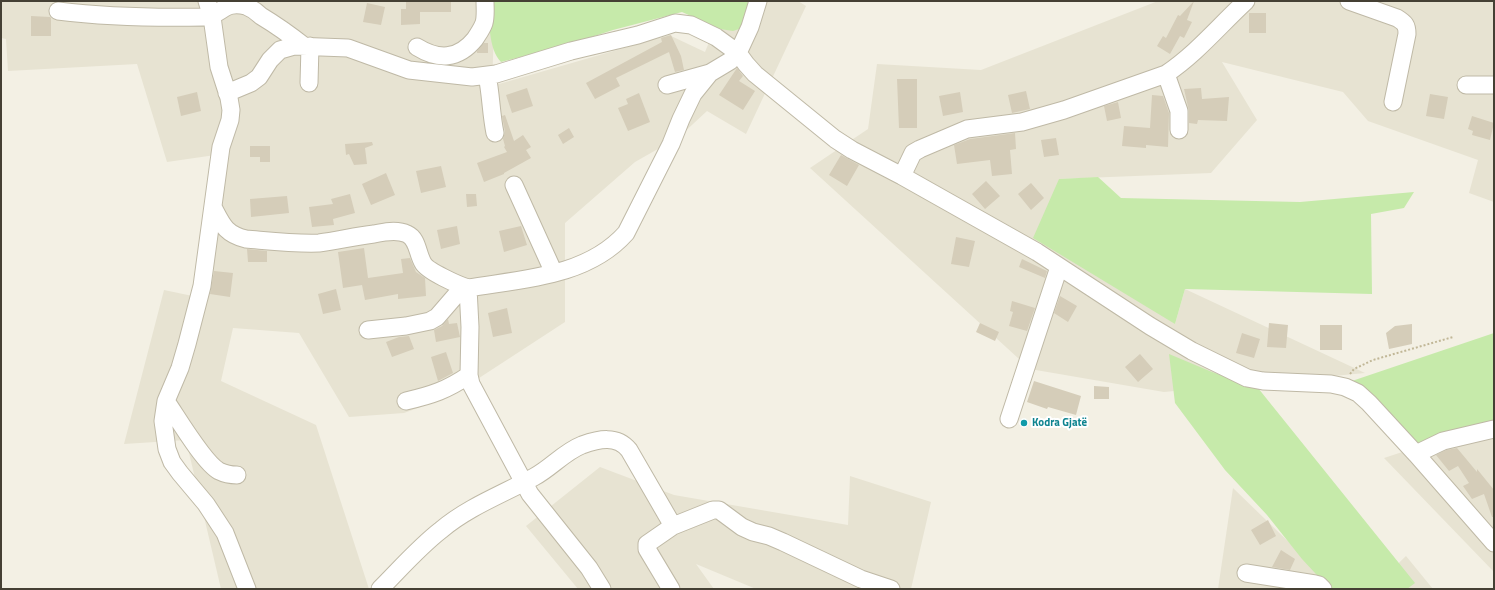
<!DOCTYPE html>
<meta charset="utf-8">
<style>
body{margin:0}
#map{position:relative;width:1495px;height:590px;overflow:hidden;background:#f3f0e4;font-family:"Titillium Web",sans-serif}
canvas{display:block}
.frame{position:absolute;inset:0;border:2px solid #454034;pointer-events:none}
</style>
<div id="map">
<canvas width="1495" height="590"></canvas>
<div class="frame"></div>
</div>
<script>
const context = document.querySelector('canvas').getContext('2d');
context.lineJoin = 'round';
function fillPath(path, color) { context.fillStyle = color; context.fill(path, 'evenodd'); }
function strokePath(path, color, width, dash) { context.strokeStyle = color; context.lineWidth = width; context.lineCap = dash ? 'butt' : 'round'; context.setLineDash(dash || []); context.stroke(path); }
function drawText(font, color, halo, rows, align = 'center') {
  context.font = font + ' "Titillium Web",sans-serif'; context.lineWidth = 4; context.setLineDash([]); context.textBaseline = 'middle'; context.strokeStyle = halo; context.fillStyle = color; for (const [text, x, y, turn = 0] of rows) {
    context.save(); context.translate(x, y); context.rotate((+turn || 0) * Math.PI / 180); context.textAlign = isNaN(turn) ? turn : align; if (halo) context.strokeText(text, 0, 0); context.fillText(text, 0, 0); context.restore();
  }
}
fillPath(new Path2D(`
 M1,1H495L492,86L669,35L705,52L726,1H798L806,6L746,134L707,111L679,137L635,162L565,223V322L453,395L404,413L349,417L299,333L233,328L221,381L316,425L369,589H221L186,440L124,444L164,290L207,299L229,153L167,162L137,64L8,71L6,39L1,38Z
 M1158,1H1494V202L1469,193L1478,160L1368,121L1343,92L1222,62L1257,120L1211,173L1059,179L1175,324L1185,289L1365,373L1164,392L1030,369L810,168L868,129L877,64L981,70Z
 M1494,422V572L1384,458Z
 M600,467L674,495L848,525L850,476L931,502L911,589H756L696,564L714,589H578L526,526Z
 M1233,488L1330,582L1327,589H1218Z
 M1406,556L1433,589H1375V586Z`), '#e7e3d2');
fillPath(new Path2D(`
 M489,1H751L744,24L739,29L733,31L720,29L682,12L613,30L567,45L501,62C488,49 489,18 489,1Z
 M1098,177L1121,198L1300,202L1414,192L1404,208L1371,214L1372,294L1185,289L1175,324L1033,238L1059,179Z
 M1494,333V422L1417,445L1346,383Z
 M1169,354L1212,372L1258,388L1415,583L1407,589H1327L1328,587L1302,559L1267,515L1225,470L1175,403Z`), '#c6eaaa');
fillPath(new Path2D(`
 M406,1H451V12H420V24L401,25V9H406Z
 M1194,1L1187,20L1192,22L1184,38L1180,36L1170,54L1157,46L1163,36L1166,38L1178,15L1180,16Z
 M367,3L385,7L381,25L363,22Z
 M1249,13H1266V33H1249Z
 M31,16L50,17L51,18V36H31Z
 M671,35L681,56L684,70L675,72L669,52L616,78L620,86L595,99L586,83L662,42L661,38Z
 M484,43H488V53H477V51Z
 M737,68L743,76L739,81L755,91L743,110L719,95Z
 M897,79H917V128H899Z
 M527,88L533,106L512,113L506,95Z
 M1201,88L1202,99L1229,97L1227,121L1198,120L1197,124L1189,123V111L1184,89Z
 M1026,91L1030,109L1012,113L1008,95Z
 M197,92L201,111L181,116L177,97Z
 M960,92L963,112L943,116L939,96Z
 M639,93L650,122L628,131L618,108L628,104L626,99Z
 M1430,94L1448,97L1444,119L1426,116Z
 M1152,95L1163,96L1169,113L1168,147L1146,145V148L1122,146L1124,126L1150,128Z
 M1118,102L1121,118L1107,121L1104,106Z
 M505,115L514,141L523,135L531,147L526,150L531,158L504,173V174L484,182L477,163L507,152L504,147L505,146L503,139L505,132L502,116Z
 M1472,116L1494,123L1490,140L1472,135L1473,131L1468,129Z
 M569,128L574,137L563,144L558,135Z
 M1015,133L1016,149L1010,150L1012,174L992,176L990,160L957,164L954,145L970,139Z
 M1056,138L1059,155L1044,157L1041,140Z
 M372,142L373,145L365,148L367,164L354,165L349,154L346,155L345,144Z
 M250,146H270V162H260V157H250Z
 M841,155L859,165L847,186L829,175Z
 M441,166L446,187L421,193L416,171Z
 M386,173L395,195L371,205L362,184Z
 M986,181L1000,196L985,209L972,194Z
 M1031,183L1044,198L1031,210L1018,194Z
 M350,194L355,213L333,219L334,225L312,227L309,207L333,204L331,199Z
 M466,194H476L477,206L467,207Z
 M287,196L289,213L251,217L250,199Z
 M457,226L460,244L441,249L437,230Z
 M521,226L527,245L504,252L499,231Z
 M956,237L975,241L969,267L951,264Z
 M364,248L368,278L403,273L401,259L410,258L416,272L425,278L426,296L398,299V294L365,300L362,285L343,288L338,252Z
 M247,249L267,251V262H248Z
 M1022,259L1047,271L1045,278L1019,267Z
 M214,271L233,273L230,297L210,294Z
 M336,289L341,310L323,314L318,294Z
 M1060,296L1077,306L1068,322L1054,313Z
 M1012,301L1035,308L1027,331L1009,326L1013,312L1010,311Z
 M507,308L512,333L493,337L488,313Z
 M448,319L449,324L457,323L460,337L436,342L434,330L442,326Z
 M980,323L999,332L995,341L976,332Z
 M1269,323L1288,325L1286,348L1267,347Z
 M1412,324V344L1389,349L1386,333L1395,326Z
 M1320,325H1342V350H1320Z
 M1242,333L1260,339L1254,358L1236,353Z
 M409,336L414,349L392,357L386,342L399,337Z
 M446,352L453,373L438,381L431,357Z
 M1140,354L1153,369L1138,382L1125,367Z
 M1034,381L1081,396L1076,415L1048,407L1047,409L1027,402Z
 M1094,386L1109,387V399H1094Z
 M1457,448L1477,472V469L1494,490V517H1492L1484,494L1472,499L1463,486L1469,483L1458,466L1449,471L1436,455L1446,450Z
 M1268,520L1276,536L1260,545L1251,530Z
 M1281,550L1295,559L1290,570L1272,567Z`), '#d5cdb9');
const minor = new Path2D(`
 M207,1L212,17L219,67L229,98L231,110L230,120L221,147L202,286L187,344L180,368L166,401L163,421L167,449L172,462L180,473L206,504L225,533L247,589
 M1349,1L1397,18C1405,23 1407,25 1407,34L1393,102
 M58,11C107,17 155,18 204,17C222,16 223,0 246,6C251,8 257,12 261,16C276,25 290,35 304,46
 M417,47C438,60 458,60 475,39C478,34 482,29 484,23C486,16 485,8 485,1
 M1166,74L1179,111V130
 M487,75C491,94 491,114 495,133
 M309,83L310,46
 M667,85L710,73
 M1466,85H1494
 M227,93L251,83L259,77L270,60L280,50L294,46L348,48L409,70L472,77L496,74L571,51L638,35L675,23L691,25L716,37L738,53L746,64L755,74L835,139L852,150L902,176L1037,252L1150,326L1192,351L1247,378L1263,381L1331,384L1345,387L1358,393L1369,403L1416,454L1494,543
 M902,176L913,153L920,149L967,129L1022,122L1064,110L1166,74C1196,54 1219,26 1246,1
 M514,185L554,273
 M213,207C222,224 225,234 246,239C270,241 295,244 319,243C337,241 355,236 374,234C383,232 397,229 407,234C418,239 417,253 423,263C427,271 458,285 468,288C522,279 587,277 626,233L671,144L681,119L693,94L710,73L730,61L738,53L750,27L758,1
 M368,330L406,326L430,321L437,317L456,295L468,288L470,327L469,375L471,384L530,494L589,568L602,589
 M166,401C177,417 204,463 219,471C225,474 231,475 237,475
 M406,401C432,395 447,390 469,375
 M1009,419L1059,267
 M1416,454L1443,441L1494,429
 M1246,573L1315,584L1319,585L1323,589
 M380,589C400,569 419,547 441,530C468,507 503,494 534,477C551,468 564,452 582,445C599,439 617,435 629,450L673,526
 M671,589L647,549V544L673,526L713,510H719L742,527L753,532L769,536L783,542L861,579L891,589`);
strokePath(minor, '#bfb9a6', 19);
strokePath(new Path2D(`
 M1350,374L1354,369L1373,360L1453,337`), '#c1b797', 2, [2, 2]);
strokePath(minor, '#fff', 17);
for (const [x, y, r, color] of [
 [1024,423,4,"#0f9aa8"]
]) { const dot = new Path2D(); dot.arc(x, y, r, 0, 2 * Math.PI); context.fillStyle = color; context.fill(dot); strokePath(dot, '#fff', 1.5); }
drawText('bold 11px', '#0d838f', '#fff', [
 ["Kodra Gjatë",1032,423]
], 'left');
</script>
